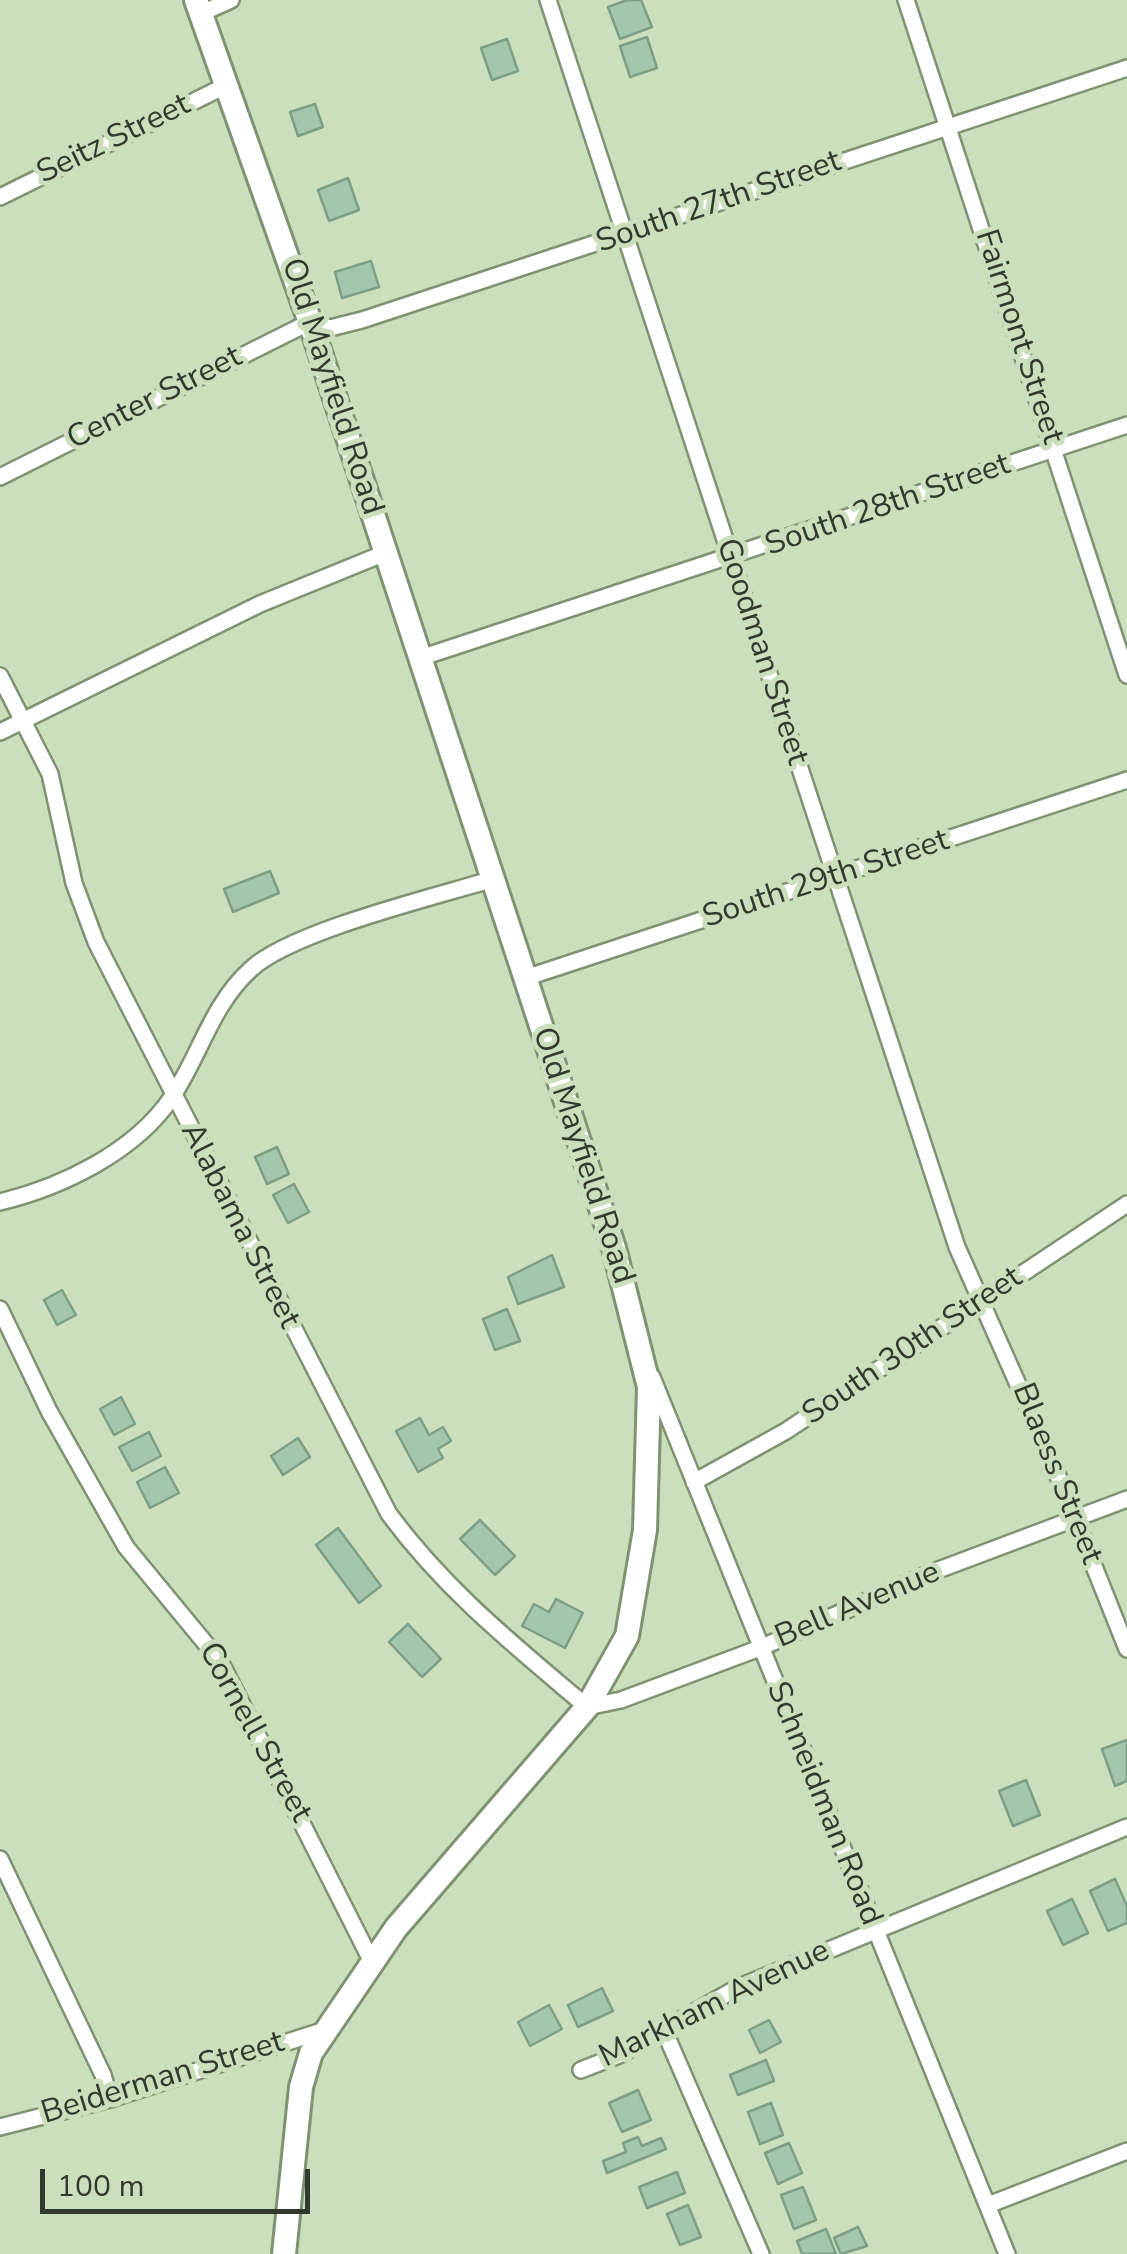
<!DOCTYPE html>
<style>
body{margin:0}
#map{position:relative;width:1127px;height:2254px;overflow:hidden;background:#cbdfbc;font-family:"Nunito Sans",sans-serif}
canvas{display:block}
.scale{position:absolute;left:40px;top:2169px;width:270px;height:45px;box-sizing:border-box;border:5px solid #323a2d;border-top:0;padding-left:12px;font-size:30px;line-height:35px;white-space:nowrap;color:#323a2d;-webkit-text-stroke:8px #cbdfbc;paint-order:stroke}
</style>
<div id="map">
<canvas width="1127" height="2254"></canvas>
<div class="scale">100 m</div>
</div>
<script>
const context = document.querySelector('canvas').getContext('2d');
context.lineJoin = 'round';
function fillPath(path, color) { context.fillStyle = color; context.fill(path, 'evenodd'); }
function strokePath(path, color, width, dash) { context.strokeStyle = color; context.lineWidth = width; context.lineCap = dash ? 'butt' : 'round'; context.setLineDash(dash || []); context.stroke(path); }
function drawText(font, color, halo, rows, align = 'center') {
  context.font = font + ' "Nunito Sans",sans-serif'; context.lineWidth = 10; context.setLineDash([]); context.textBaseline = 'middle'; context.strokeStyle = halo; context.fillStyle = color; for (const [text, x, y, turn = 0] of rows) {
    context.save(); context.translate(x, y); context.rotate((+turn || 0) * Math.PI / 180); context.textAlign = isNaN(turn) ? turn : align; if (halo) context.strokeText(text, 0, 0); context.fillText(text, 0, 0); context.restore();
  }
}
const building = new Path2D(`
 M627,0H641L652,27L620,39L608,7Z
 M647,37L657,68L630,77L620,46Z
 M507,39L518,71L492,80L481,48Z
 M315,104L323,127L298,136L290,112Z
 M348,178L359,210L329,221L318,190Z
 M371,261L379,287L342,298L335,272Z
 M270,871L279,893L233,912L224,889Z
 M277,1147L289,1174L267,1184L255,1157Z
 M294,1184L309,1212L288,1223L273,1195Z
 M552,1255L564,1287L518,1304L508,1277Z
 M62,1290L76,1315L57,1325L44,1300Z
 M507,1309L520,1341L495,1350L483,1319Z
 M121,1397L135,1424L114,1435L100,1409Z
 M420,1418L429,1435L443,1427L451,1441L438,1449L443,1458L418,1472L396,1431Z
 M149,1432L161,1456L132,1471L119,1447Z
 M298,1438L310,1457L283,1475L271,1456Z
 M165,1467L179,1493L150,1508L137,1482Z
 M480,1520L515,1556L495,1575L460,1539Z
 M338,1528L381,1586L359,1603L316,1545Z
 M556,1599L583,1613L565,1648L522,1626L534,1604L549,1612Z
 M408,1624L441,1659L422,1677L389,1642Z
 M1127,1740V1781L1115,1786L1102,1749Z
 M1026,1780L1040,1815L1013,1826L999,1791Z
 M1115,1879L1127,1906V1923L1108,1931L1090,1891Z
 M1072,1899L1088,1933L1063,1945L1047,1911Z
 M602,1988L613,2011L578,2027L568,2005Z
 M549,2005L562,2029L530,2046L518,2022Z
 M769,2020L781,2042L760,2053L749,2030Z
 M766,2060L774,2081L738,2095L730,2075Z
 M638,2090L651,2120L622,2132L609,2103Z
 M771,2103L783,2135L760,2144L748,2112Z
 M638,2137L642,2146L661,2138L666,2149L607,2173L603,2161L626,2152L623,2143Z
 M789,2143L802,2173L778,2184L765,2153Z
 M677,2172L685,2193L647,2208L639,2187Z
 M803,2187L816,2220L794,2229L781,2195Z
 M688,2205L701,2237L680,2245L667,2214Z
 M858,2227L867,2246L841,2254L834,2238Z
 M826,2229L836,2254H802L797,2241Z`);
fillPath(building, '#a4c6ac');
strokePath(building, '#7d9f86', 2.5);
const minor = new Path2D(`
 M548,0L957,1247L1052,1461L1127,1649
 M906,0L1127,675
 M202,13L231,0
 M0,197L229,84
 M0,477L310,322L330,328L362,320L1127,68
 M420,658L1127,425
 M0,676L50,774L74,883L96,942L389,1514C446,1591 515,1646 587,1707L621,1700L760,1648L933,1572L1127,1499
 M0,732L260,604L385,553
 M525,978L1127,780
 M0,1202C62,1187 135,1152 172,1097C200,1055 212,1004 251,969C292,931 435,897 493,879
 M0,1309L49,1411L126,1547L220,1661L372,1962
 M652,1377L1007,2254
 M694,1482L786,1431L1127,1204
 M0,1859L103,2075L110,2099
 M664,2030L761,2254
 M581,2070L619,2055L737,1988L1127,1827
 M0,2127L110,2099L325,2030
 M988,2205L1127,2151`);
const secondary = new Path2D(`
 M196,0L310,322L614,1248L649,1387L645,1530L627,1636L587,1707L396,1928L311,2053L301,2087L284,2254`);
strokePath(minor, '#7f9272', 20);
strokePath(secondary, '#7f9272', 28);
strokePath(minor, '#fff', 15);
strokePath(secondary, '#fff', 22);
drawText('32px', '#323a2d', '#cbdfbc', [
 ["Seitz Street",114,140,-26],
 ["South 27th Street",719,203,-19],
 ["Fairmont Street",1018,337,72],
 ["Old Mayfield Road",331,387,72],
 ["Center Street",155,399,-27],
 ["South 28th Street",888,506,-19],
 ["Goodman Street",761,652,72],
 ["South 29th Street",826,880,-18],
 ["Old Mayfield Road",582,1156,72],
 ["Alabama Street",239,1226,63],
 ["South 30th Street",913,1347,-34],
 ["Blaess Street",1056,1474,68],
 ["Bell Avenue",858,1606,-23],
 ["Cornell Street",254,1733,61],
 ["Schneidman Road",823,1804,68],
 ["Markham Avenue",715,2005,-26],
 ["Beiderman Street",163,2079,-17]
]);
</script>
